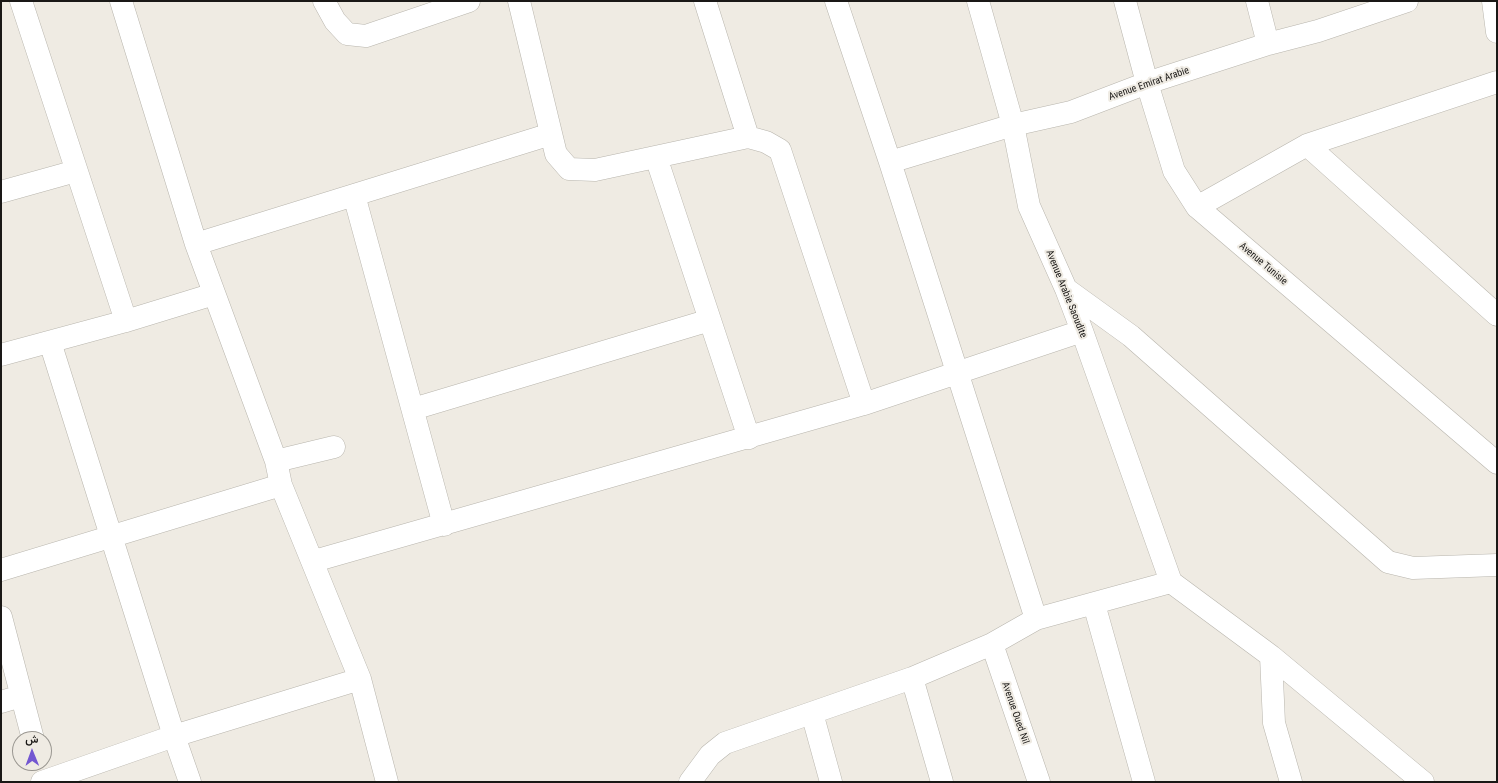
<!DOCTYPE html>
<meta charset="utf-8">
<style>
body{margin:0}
#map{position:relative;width:1498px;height:783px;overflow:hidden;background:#efebe3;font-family:"Roboto Condensed",Vazirmatn,sans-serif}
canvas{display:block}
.frame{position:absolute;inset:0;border:2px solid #1a1816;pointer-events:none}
.north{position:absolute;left:12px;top:731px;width:40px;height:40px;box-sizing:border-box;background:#efebe3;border:1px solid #9a9791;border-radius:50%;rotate:359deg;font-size:11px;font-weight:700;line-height:16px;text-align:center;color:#1a1816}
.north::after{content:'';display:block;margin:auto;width:14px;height:18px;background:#7357d1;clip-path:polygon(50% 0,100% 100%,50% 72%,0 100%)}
</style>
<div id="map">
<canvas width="1498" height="783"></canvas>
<div class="frame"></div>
<div class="north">ش</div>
</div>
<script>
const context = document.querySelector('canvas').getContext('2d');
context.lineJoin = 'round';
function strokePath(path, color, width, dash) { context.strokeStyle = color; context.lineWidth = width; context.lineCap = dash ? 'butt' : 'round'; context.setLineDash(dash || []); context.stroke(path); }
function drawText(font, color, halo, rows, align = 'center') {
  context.font = font + ' "Roboto Condensed",sans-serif'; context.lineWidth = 4; context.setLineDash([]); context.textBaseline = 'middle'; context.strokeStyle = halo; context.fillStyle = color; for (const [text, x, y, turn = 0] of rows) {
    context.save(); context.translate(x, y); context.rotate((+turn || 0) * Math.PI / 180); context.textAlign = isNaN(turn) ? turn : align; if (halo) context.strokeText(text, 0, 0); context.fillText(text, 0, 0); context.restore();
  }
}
const minor = new Path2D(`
 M21,1L126,321
 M121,1L196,244L276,461L281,485L360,679L387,782
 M324,1L335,21L347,34L366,36L469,1
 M519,1L556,154L569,169L595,170L748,137L766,142L780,150L864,404
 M705,1L748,137
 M836,1L890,162L1036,619
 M978,1L1013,125L1029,206L1066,289L1082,331L1171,582
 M1125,1L1147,83L1174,171L1197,207L1497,463
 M1257,1L1268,44
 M1493,1L1497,32
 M1307,145L1497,315
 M656,157L749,438
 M890,162L1013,125L1071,112L1147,83L1268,44L1318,31L1407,1
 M1,192L76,171
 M354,195L444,525
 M1197,207L1307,145L1497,82
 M196,244L551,134
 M1066,289L1131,336L1388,562L1413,568L1497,565
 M50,342L174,736L190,782
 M1,355L126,321L214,294
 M413,409L710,320
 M276,461L334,447
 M314,561L864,404L1082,331
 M1,570L281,485
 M1171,582L1271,656L1423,782
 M1094,604L1144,782
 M1,617L33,739
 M992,644L1039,782
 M1271,656L1274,723L1291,782
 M912,678L942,782
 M1,702L21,696
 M812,713L831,782
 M42,782L174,736L360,679
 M690,782L710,755L725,743L912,678L992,644L1036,619L1171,582`);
strokePath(minor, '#b8b5ad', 23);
strokePath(minor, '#fff', 22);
drawText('10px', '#1a1816', '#efebe3', [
 ["Avenue Emirat Arabie",1149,84,-19],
 ["Avenue Tunisie",1263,264,40],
 ["Avenue Arabie Saoudite",1066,294,68],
 ["Avenue Oued Nil",1015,713,71]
]);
</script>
